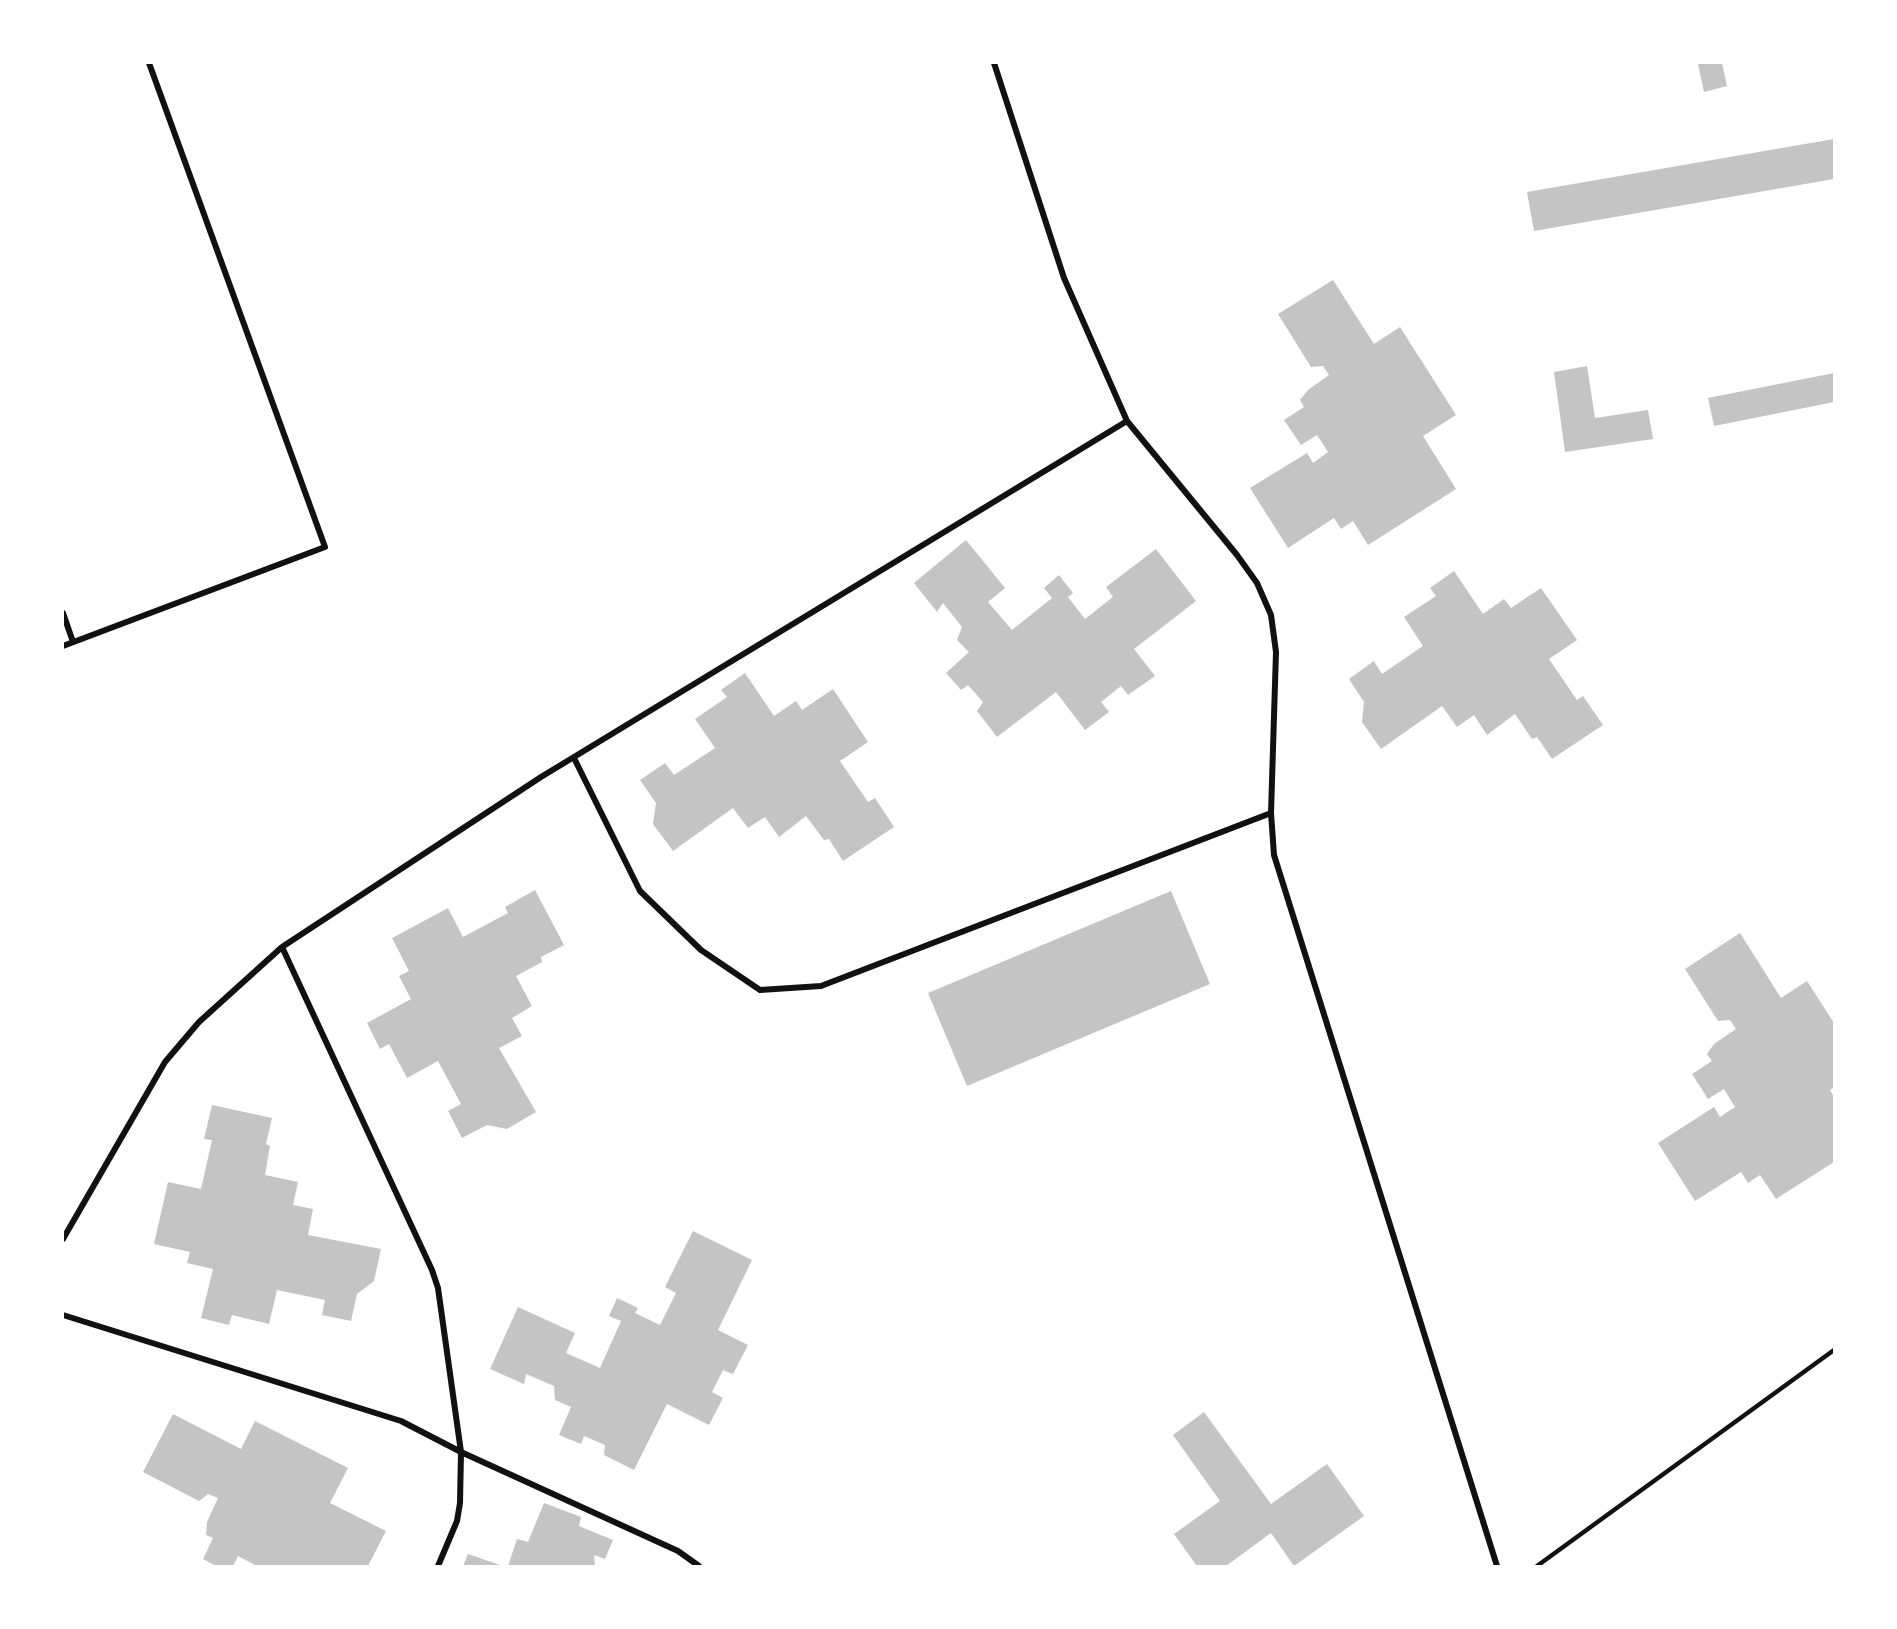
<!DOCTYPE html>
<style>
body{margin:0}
#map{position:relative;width:1897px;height:1629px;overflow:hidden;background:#fff;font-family:"DejaVu Sans",sans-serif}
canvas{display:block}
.frame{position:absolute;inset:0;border:64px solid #fff;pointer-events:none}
</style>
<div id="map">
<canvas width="1897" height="1629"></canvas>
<div class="frame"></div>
</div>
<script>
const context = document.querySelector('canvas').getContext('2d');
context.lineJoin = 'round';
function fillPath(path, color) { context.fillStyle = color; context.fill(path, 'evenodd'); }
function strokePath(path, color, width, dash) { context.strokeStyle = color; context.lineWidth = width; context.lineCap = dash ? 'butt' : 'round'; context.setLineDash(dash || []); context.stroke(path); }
fillPath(new Path2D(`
 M1701,63H1722L1727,86L1704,92L1698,64Z
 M1834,139V179L1534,231L1527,192Z
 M1333,280L1374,344L1400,327L1456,415L1423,436L1456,489L1368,545L1353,521L1341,529L1334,518L1288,548L1250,488L1307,453L1313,463L1328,452L1317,435L1301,445L1284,420L1304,407L1300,400L1308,390L1329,375L1323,366L1311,367L1278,314Z
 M1587,366L1595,418L1648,410L1653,439L1565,452L1554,372Z
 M1834,373V402L1714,426L1708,398Z
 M966,540L1005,588L988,602L1012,630L1052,598L1044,588L1059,575L1073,593L1068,597L1085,619L1113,597L1106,587L1156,549L1196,601L1134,649L1155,676L1128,695L1121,686L1101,702L1109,712L1085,730L1056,692L997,737L977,711L983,702L968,685L961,690L946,673L969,652L957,640L962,627L943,603L937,612L914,583Z
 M1454,571L1483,614L1504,599L1511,608L1541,588L1577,640L1549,659L1577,700L1583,696L1603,725L1552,759L1537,737L1532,739L1515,714L1487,735L1474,715L1457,727L1442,706L1381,749L1362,722L1364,702L1349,679L1374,661L1382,674L1423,646L1404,617L1436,596L1430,588Z
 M745,673L774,716L796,701L802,710L833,689L868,742L840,761L868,802L875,798L894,827L843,861L829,839L824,840L806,816L779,837L765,817L748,828L733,808L673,851L653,824L656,803L640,780L665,763L674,775L715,748L695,719L727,697L721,690Z
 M535,890L564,945L541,957L542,962L516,976L532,1006L512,1018L522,1036L499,1048L536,1112L507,1129L487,1125L462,1138L448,1111L461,1104L438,1061L407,1078L389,1044L380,1049L367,1023L411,999L399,976L409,971L392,938L448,908L463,937L508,913L505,907Z
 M1171,891L1210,984L967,1086L928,993Z
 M1740,933L1781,998L1807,981L1834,1023V1087L1830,1090L1834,1097V1162L1776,1199L1760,1175L1748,1183L1741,1172L1695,1201L1658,1143L1714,1107L1720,1117L1735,1107L1724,1089L1708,1099L1692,1074L1712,1061L1707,1054L1714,1044L1736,1029L1730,1020L1718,1021L1685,969Z
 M212,1105L272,1118L266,1144L270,1146L265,1175L298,1182L293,1205L313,1209L308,1235L381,1249L374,1281L357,1294L351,1321L322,1315L325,1300L277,1290L269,1324L232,1315L229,1325L201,1318L213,1269L187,1263L190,1252L154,1244L168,1182L201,1189L212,1140L204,1139Z
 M693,1231L752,1260L718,1330L748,1345L733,1374L723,1370L712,1392L723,1398L709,1425L667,1404L634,1470L604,1455L605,1445L584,1436L581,1444L559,1435L571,1407L555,1400L554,1386L526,1374L524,1384L490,1369L518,1307L575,1333L566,1353L600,1368L621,1321L609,1316L617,1298L638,1308L635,1313L660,1325L676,1293L665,1287Z
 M1204,1412L1271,1504L1327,1464L1364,1516L1294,1566L1271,1533L1226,1566H1197L1174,1534L1220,1501L1173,1435Z
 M173,1414L241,1449L255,1421L348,1468L330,1503L386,1531L368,1566H257L238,1556L233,1566H216L203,1559L213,1538L206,1535L207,1522L218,1498L208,1494L199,1501L143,1472Z
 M544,1503L581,1517L579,1526L613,1540L605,1559L594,1555L595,1566H508L517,1539L528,1542Z
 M468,1554L503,1566H463Z`), '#c4c4c4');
strokePath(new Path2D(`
 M1537,1566L1834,1350`), '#111', 4.5);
strokePath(new Path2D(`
 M994,63L1064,278L1127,421L1237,555L1257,583L1271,615L1276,652L1271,813L1274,855L1497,1566
 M63,613L73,642
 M63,646L325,547L149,63
 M574,758L640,891L701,950L760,990L821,986L1271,813
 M282,947L432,1270L438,1288L461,1452L460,1503L457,1521L438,1566
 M63,1239L165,1062L199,1022L282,947L541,777L1127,421
 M63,1315L401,1421L461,1452L678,1551L699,1566`), '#111', 6);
</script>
